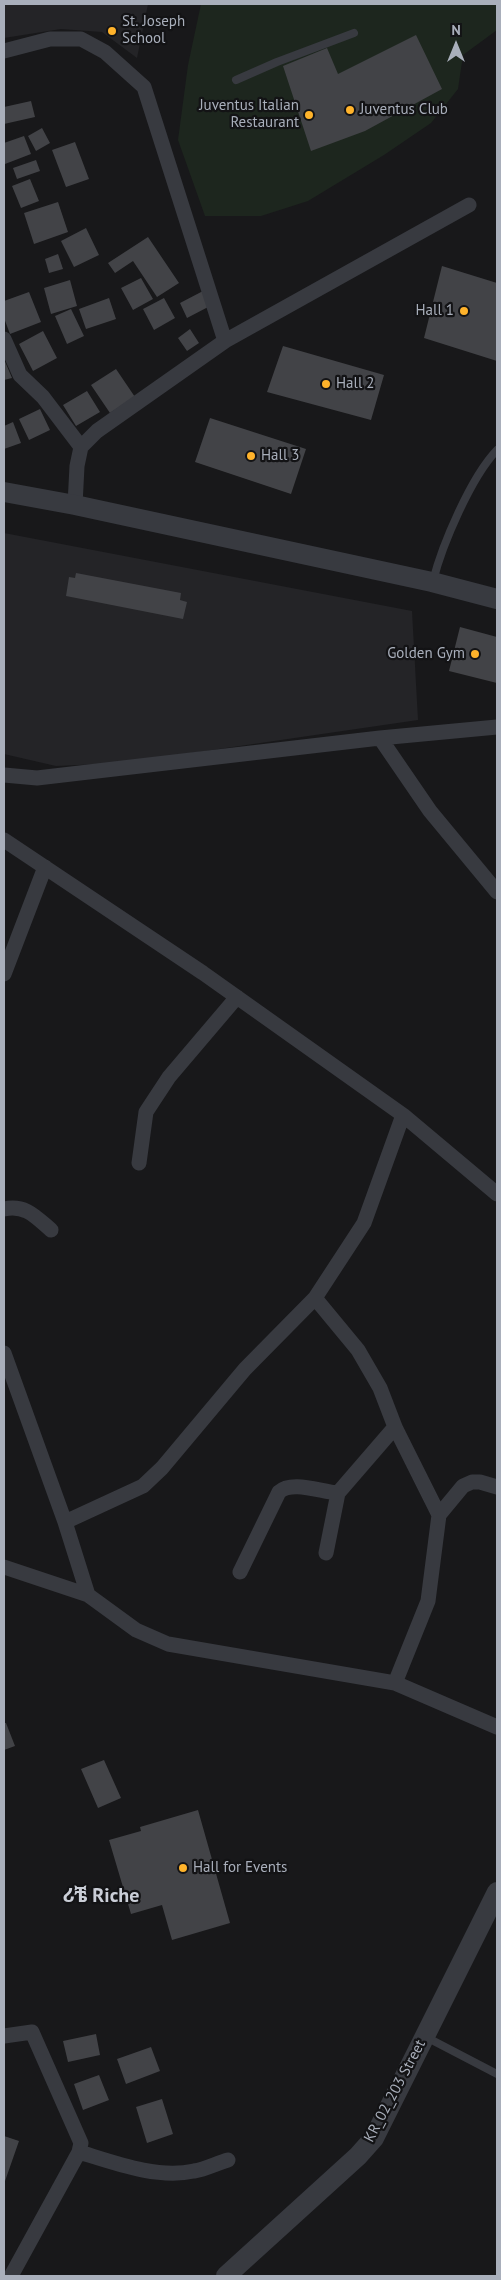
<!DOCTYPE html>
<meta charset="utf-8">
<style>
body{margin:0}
#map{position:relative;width:501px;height:2280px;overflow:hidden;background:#18181a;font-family:"PT Sans",sans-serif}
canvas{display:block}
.frame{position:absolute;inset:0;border:5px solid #a9afbb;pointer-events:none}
.north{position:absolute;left:431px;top:20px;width:50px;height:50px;-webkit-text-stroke:4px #131315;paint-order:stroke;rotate:0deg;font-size:14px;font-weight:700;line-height:20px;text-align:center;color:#a9afbb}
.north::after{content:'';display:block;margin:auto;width:18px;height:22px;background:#a9afbb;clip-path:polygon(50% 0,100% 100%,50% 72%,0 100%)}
</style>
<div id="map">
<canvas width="501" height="2280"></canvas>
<div class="frame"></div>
<div class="north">N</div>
</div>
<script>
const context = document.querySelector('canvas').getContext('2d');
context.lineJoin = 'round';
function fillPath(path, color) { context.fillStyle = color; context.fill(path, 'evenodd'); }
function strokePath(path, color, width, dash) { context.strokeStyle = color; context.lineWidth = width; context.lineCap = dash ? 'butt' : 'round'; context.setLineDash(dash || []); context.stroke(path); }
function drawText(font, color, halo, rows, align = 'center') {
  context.font = font + ' "PT Sans","Noto Sans Ethiopic",sans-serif'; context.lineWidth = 4.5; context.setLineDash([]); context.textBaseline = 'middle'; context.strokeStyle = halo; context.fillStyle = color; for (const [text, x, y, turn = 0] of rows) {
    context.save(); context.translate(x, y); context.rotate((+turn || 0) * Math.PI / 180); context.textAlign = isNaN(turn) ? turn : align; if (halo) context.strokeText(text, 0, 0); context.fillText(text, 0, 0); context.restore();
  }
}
fillPath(new Path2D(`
 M4,4H148L137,58L102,32L61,29L4,38Z
 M4,533L412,611L418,720L123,763L56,766L4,754Z`), '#242427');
fillPath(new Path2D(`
 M201,4H497V30L463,55L458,89L431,123L384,155L308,201L261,216H205L178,140L188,65Z`), '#1d261e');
fillPath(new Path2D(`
 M416,35L442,89L365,131L311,151L283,66L327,48L338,74Z
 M31,101L35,117L4,124V107Z
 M42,128L50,143L36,151L28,136Z
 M24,136L31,154L5,164L4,143Z
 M75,142L89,179L66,187L52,150Z
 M36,160L40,171L17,179L13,168Z
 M30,179L39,201L21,208L12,186Z
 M58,202L68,232L34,244L24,213Z
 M86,228L99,255L74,267L61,241Z
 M148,237L179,283L157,297L133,261L115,273L108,263Z
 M58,254L63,269L49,273L45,259Z
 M442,266L497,283V361L424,338Z
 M141,278L153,299L133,310L121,288Z
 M70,280L77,306L51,314L44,288Z
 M203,291L210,306L187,318L180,303Z
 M29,292L41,322L10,334L4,318V301Z
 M109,298L116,319L86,329L79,309Z
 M164,298L175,318L154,330L143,309Z
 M71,309L84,336L67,344L55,316Z
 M190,329L199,343L187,351L178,338Z
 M43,331L57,358L33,371L19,344Z
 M283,346L384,375L371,420L267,392Z
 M4,359L12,378L4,380Z
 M116,369L135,397L110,413L91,385Z
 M87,391L100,412L76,426L63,405Z
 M40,409L50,430L29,440L19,419Z
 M210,418L306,449L291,494L195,462Z
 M13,422L21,443L4,449V426Z
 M76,573L181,593L180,600L187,602L183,619L66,596L69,577L75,578Z
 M460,627L497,637V683L449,671Z
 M4,1723H6L15,1746L4,1750Z
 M104,1760L121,1798L98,1808L81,1769Z
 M198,1810L230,1923L172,1940L162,1905L131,1914L109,1840L141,1831L140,1827Z
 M96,2034L100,2055L68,2062L63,2041Z
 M151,2047L160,2071L126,2084L117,2059Z
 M99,2075L109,2100L83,2110L74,2084Z
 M162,2099L173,2134L147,2143L136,2107Z
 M4,2136L19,2141L4,2184Z`), '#424347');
strokePath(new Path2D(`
 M236,80L277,62L354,33
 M433,581C442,545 471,477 497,450
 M426,2037L497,2074`), '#383a40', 8);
strokePath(new Path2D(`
 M4,51L50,39H81L105,52L144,87L225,341
 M4,339L20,375L43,397L81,447
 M75,505L77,466L81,447L97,431L225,341L469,205
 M380,738L497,727
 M4,775L37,778L380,738L430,811L497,892
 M4,840L203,973L403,1115L497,1194
 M4,974L45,867
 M139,1163L146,1112L169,1077L237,997
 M4,1209C25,1204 36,1217 51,1230
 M315,1298L358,1350L380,1388L395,1427L439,1515
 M4,1353L65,1522L88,1595L136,1630L168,1644L395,1683L497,1727
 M65,1522L143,1486L162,1468L245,1369L315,1298L364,1223L403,1115
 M326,1553L338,1493
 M4,1567L88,1595
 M240,1572L279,1492C292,1480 321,1492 338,1493L395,1427
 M395,1683L428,1601L439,1515L463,1486L472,1482H480L497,1487
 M4,2036L32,2032L81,2143L79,2152L11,2276
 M79,2152C115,2163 157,2179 194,2171C206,2169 217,2163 228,2160`), '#383a40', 15);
strokePath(new Path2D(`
 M4,492L75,505L432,582L497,599
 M226,2276L358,2156L374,2138L497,1892`), '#383a40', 20);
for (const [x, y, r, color] of [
 [112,31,5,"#ffb32b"],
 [350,110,5,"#ffb32b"],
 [309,115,5,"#ffb32b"],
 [464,311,5,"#ffb32b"],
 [326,384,5,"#ffb32b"],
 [251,456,5,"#ffb32b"],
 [475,654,5,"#ffb32b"],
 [183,1868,5,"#ffb32b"]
]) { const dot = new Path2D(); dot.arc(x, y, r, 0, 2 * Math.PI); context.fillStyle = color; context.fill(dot); strokePath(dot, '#131315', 2); }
drawText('15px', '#a9afbb', '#131315', [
 ["St. Joseph",122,22],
 ["School",122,39],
 ["Juventus Italian",299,106,"right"],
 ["Restaurant",299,123,"right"],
 ["Juventus Club",360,110],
 ["Hall 1",454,311,"right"],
 ["Hall 2",336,384],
 ["Hall 3",261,456],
 ["Golden Gym",465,654,"right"],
 ["Hall for Events",193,1868]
], 'left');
drawText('15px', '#a9afbb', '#131315', [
 ["KR_02_203 Street",395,2091,-62]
]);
drawText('bold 20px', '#caced7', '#131315', [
 ["ሪቼ Riche",101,1896]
]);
</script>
